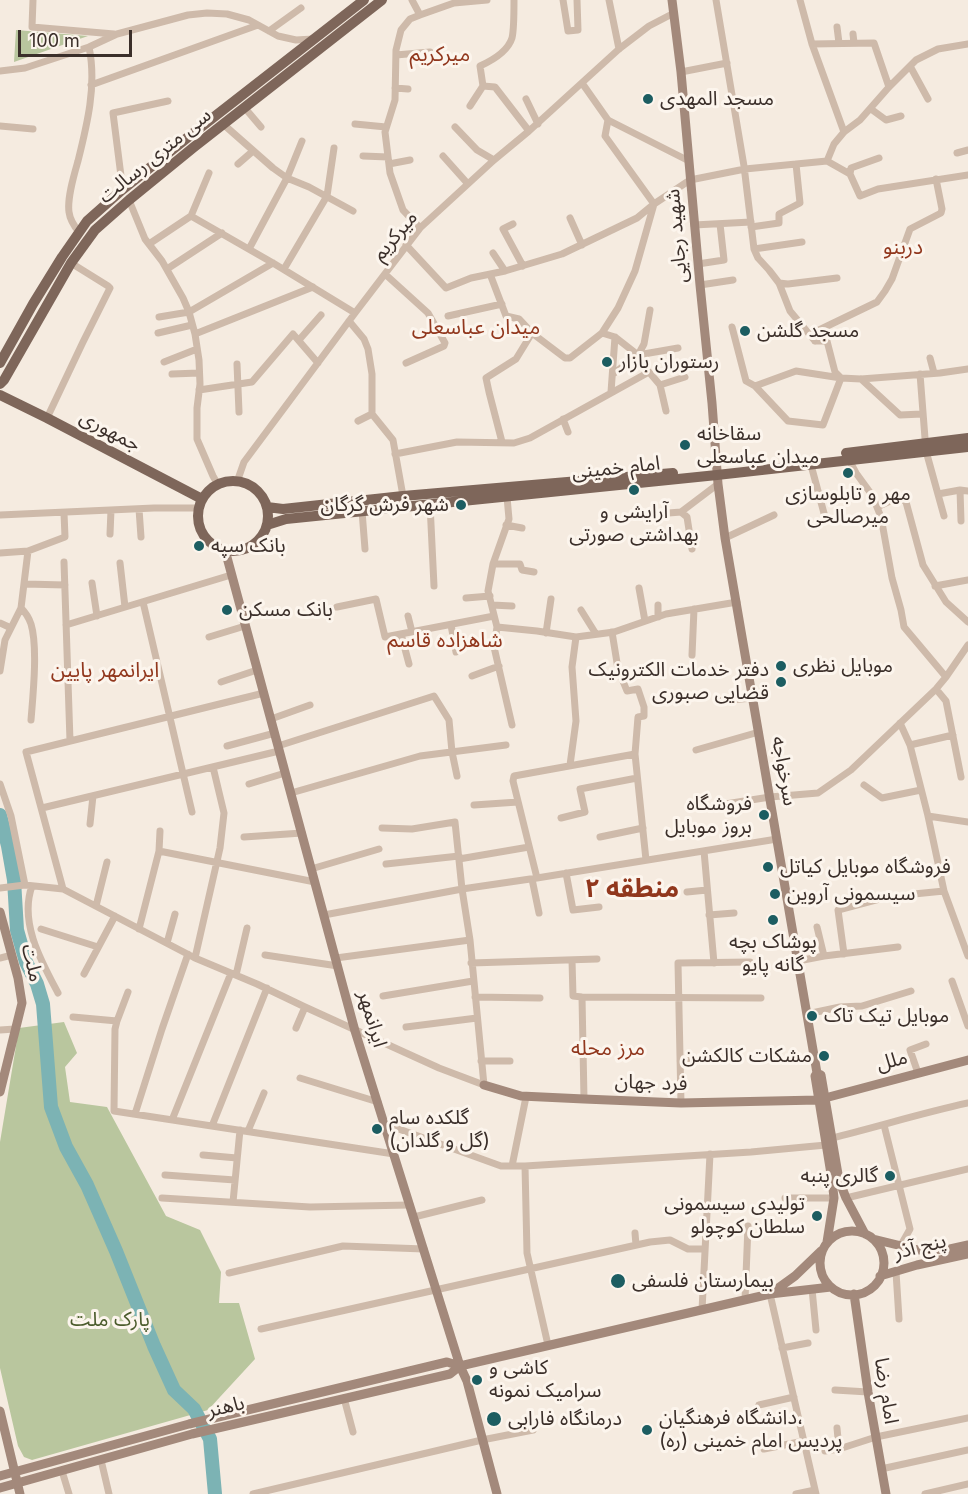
<!DOCTYPE html>
<meta charset="utf-8">
<style>
body{margin:0}
#map{position:relative;width:968px;height:1494px;overflow:hidden;background:#f5ebe0;font-family:Inter,sans-serif}
canvas{display:block}
.scale{position:absolute;left:18px;top:30px;width:114px;height:27px;box-sizing:border-box;border:3px solid #3b2f2a;border-top:0;padding-left:8px;font-size:18px;line-height:21px;white-space:nowrap;color:#3b2f2a;-webkit-text-stroke:4px #fcf5ed;paint-order:stroke}
</style>
<div id="map">
<canvas width="968" height="1494"></canvas>
<div class="scale">100 m</div>
</div>
<script>
const context = document.querySelector('canvas').getContext('2d');
context.lineJoin = 'round';
function fillPath(path, color) { context.fillStyle = color; context.fill(path, 'evenodd'); }
function strokePath(path, color, width, dash) { context.strokeStyle = color; context.lineWidth = width; context.lineCap = dash ? 'butt' : 'round'; context.setLineDash(dash || []); context.stroke(path); }
function drawText(font, color, halo, rows, align = 'center') {
  context.font = font + ' Inter,"Noto Sans Arabic",sans-serif'; context.lineWidth = 6; context.setLineDash([]); context.textBaseline = 'middle'; context.strokeStyle = halo; context.fillStyle = color; for (const [text, x, y, turn = 0] of rows) {
    context.save(); context.translate(x, y); context.rotate((+turn || 0) * Math.PI / 180); context.textAlign = isNaN(turn) ? turn : align; if (halo) context.strokeText(text, 0, 0); context.fillText(text, 0, 0); context.restore();
  }
}
fillPath(new Path2D(`
 M16,30L88,36L14,62Z
 M64,1022L77,1053L65,1067L70,1102L107,1107L166,1216L200,1230L221,1272L219,1303H239L255,1359L208,1410L32,1460L24,1457L18,1446L0,1368V1142L19,1028Z`), '#b9c69e');
strokePath(new Path2D(`
 M0,815L8,846L14,880L17,930L26,962L37,984L43,1004L51,1107L66,1147L87,1185L116,1251L154,1346L174,1390L194,1409L210,1439L215,1494`), '#7cb3b4', 14);
strokePath(new Path2D(`
 M33,0L32,27L114,34
 M412,0L420,15
 M563,0L568,31L578,30L577,0
 M609,0L619,49
 M716,0L744,166L754,249L758,258L769,270L779,283L790,311L815,341
 M800,0L812,44L844,132
 M837,27L839,43
 M269,31L301,8
 M853,34L854,43
 M812,44L874,43L889,87
 M396,55L430,52
 M910,66L928,99
 M0,71L25,68L89,47L117,34L188,15L207,13L227,14L249,20L278,36L296,40L313,39
 M681,72L727,63
 M582,83L608,120L689,161
 M91,85L258,25
 M483,86L495,87L529,131
 M395,88L408,89
 M526,99L538,124
 M470,106L483,86L480,66C491,61 508,51 512,38C514,30 514,10 514,0
 M244,107L261,127
 M871,109L886,120L901,116
 M608,120L605,136L654,204
 M223,124L273,168L287,178L309,187L353,211
 M355,124L386,127
 M0,126L33,129
 M455,127L477,150L494,160
 M957,153L968,150
 M363,156L388,157
 M443,156L468,184
 M827,161L850,174L860,196L878,189L968,175
 M238,164L253,151
 M389,164L410,160
 M850,174L851,168L879,158
 M128,186L121,176L113,113L168,101
 M129,200L145,239L162,261L183,298L189,312L195,334L199,360L200,384L197,408V439L213,476L218,485
 M191,216L273,263L355,313
 M570,218L582,245
 M513,224L503,229L523,266
 M694,225L751,222
 M751,227L779,223V214L800,203L796,164
 M420,228L403,210L390,173L385,132L395,100L396,50L401,30L410,19L420,15L454,3L487,0
 M79,232C74,226 70,220 69,212C67,198 74,175 78,161C87,125 97,85 89,47
 M149,244L191,216L209,173
 M406,245L446,288L471,278L505,271L562,254L637,218L654,204L690,180L745,169L827,161L834,144L844,132L860,120L889,87L916,60L938,49L968,44
 M249,249L287,178L302,141
 M754,249L802,242
 M493,253L505,271
 M698,264L724,260L720,224
 M167,269L222,233
 M284,269L327,196L334,148
 M385,274L428,313L445,343L444,346L406,363
 M490,274L506,316L519,319L532,333L565,358H570L602,333L618,308L635,271L654,204
 M779,283L788,284L837,278
 M700,285L733,280
 M448,316L502,304
 M159,317L189,312L273,263
 M349,321L364,339L368,349L372,374V414L393,440L403,496
 M732,327L746,381L755,386L788,421L823,425L841,378
 M158,333L192,325
 M602,333L615,337L638,355
 M195,334L313,287
 M299,340L321,315
 M815,341L819,330L877,302L885,291L892,279L910,229L941,213L942,209L936,179
 M815,341H827L835,372L841,378
 M638,355L644,344L650,310
 M930,358L934,373
 M164,362L197,349
 M237,364L239,412
 M172,374L199,373
 M613,374L638,355L678,348
 M920,374L926,451L944,516
 M861,379L900,415L922,414
 M660,385L685,377
 M755,386L796,371L841,378L861,379L940,373L968,369
 M199,390L252,382L293,334L318,363
 M611,392L615,337
 M47,418L83,342L110,288L108,286L71,263
 M563,419L568,432
 M358,421L372,414
 M502,442L489,392L486,378L516,359L532,333
 M395,454L457,442L514,443L530,438L649,372L660,385L666,411
 M848,458L856,473L872,495L881,517L892,578L901,610L904,627L946,677
 M811,465L825,517
 M237,482L244,462L355,313L420,228L494,160L529,131L619,49L649,26L674,13
 M960,490L961,521
 M938,494L960,490L968,491
 M507,497L509,519L493,564L488,591L497,627L494,647L512,725
 M430,504L434,586
 M877,507L899,497L906,502L923,565L946,602L968,622
 M139,509L141,537
 M362,511L365,549
 M681,512L687,517L692,549
 M656,514L681,512L718,484
 M0,515L154,508H199
 M506,525L522,528
 M110,534L111,510
 M725,538L774,515
 M0,553L28,551L65,537L64,513
 M64,562L70,741
 M120,563L125,607
 M493,564H520L522,570L534,572
 M92,583L97,616
 M25,584L65,585
 M935,586L968,580
 M639,588L645,621
 M466,598L490,596
 M143,602L192,812
 M492,605L512,606
 M337,607L376,599L385,637L494,616
 M21,608C25,612 29,618 31,624C38,647 33,695 31,720
 M581,610L596,634
 M408,616L412,632
 M658,617V605
 M0,623L11,628
 M66,625L231,575
 M451,625L456,652
 M497,627L537,631L576,637L614,632L666,614L737,602
 M612,632L618,669L627,691L638,689L644,707V716L638,717L635,754L646,860
 M546,633L551,599
 M401,634L409,664
 M209,637L245,626
 M692,655L694,609
 M0,671L5,640L21,608L28,551
 M472,676L499,666
 M221,682L257,670
 M936,689L946,701L961,777
 M718,701L753,698
 M271,719L310,705
 M900,723L910,745L928,816L944,891L968,956
 M910,745L953,735
 M227,746L275,733
 M278,746L434,696L449,720L452,752L457,776
 M696,750L759,732
 M570,765L576,721L572,667L576,637
 M0,784L11,816L25,885
 M249,784L285,773
 M864,785L882,798L921,790
 M291,793L420,756L506,745
 M474,805L518,802
 M719,805L770,797L818,793L851,770L936,689L946,677L968,645
 M42,808L279,751
 M928,816L968,822
 M561,818L585,812L580,789L637,778
 M90,824L93,796
 M244,837L302,833
 M600,837L643,828
 M159,851L160,831
 M704,851L714,963
 M459,859L529,847
 M386,864L459,856
 M311,869L379,849
 M566,873L573,910L599,907
 M537,878L513,781L514,776L635,754
 M532,879L539,913
 M32,886C19,922 41,961 58,993
 M0,888L25,885L63,889L195,958L257,984L305,1007L439,1068L484,1085L470,940L462,889L455,822L412,829L382,828
 M63,889L26,752L264,693
 M687,892L707,890
 M914,894L944,891
 M96,906L107,862
 M324,915L462,889L537,878L777,839
 M709,915L734,913
 M817,927L824,956
 M41,929L98,947
 M139,929L159,851L315,882
 M167,943L175,914
 M844,954L838,910L887,897
 M265,955L338,966
 M0,958L12,955
 M195,958L220,848L224,813L213,767
 M336,958L470,940
 M572,960L573,996L582,997L761,998
 M798,961L824,956L898,947
 M471,963L597,959
 M84,974L115,916
 M236,975L247,928
 M952,981L968,1026
 M128,992L117,1021L115,1029L114,1111L394,1154
 M383,996L473,981
 M475,997L540,998
 M582,997L584,1099
 M807,1014L840,1007L862,1006L911,991
 M73,1017L117,1021
 M406,1027L477,1018
 M296,1028L305,1007
 M0,1030L15,1029
 M481,1061H510
 M680,1061L725,1059
 M918,1073L910,1050L926,1044
 M300,1078L378,1102
 M681,1103L678,963L750,962
 M135,1114L162,1029L188,954
 M172,1120L231,973
 M385,1124L501,1166H525L751,1152L826,1145
 M884,1125L910,1229L901,1245
 M212,1126L267,988
 M248,1131L264,1093
 M832,1138C877,1127 922,1113 968,1103
 M203,1155L237,1158
 M512,1166L526,1097
 M525,1166L527,1253L548,1345
 M165,1175L235,1180
 M162,1198L310,1207L410,1205
 M785,1198H834
 M846,1198L968,1169
 M233,1202L240,1130
 M414,1217L482,1200
 M635,1233L636,1245
 M896,1272L899,1319
 M229,1273L343,1246L424,1249
 M812,1289L816,1330
 M770,1294L816,1494
 M745,1300L748,1226
 M702,1310L710,1154
 M261,1329L650,1242L670,1240L688,1249H705
 M782,1348L808,1343
 M835,1390L868,1392
 M344,1398L353,1432
 M759,1405L794,1397
 M837,1428L839,1449
 M764,1449L804,1441
 M825,1451L839,1449L876,1437L968,1418
 M101,1460L109,1494
 M881,1469L968,1450
 M62,1471L69,1494
 M253,1494L482,1440L533,1430
 M796,1494L815,1490
 M925,1494L968,1484`), '#cebaaa', 7);
strokePath(new Path2D(`
 M672,0L681,72L700,285L712,403L718,484L725,538L817,1073
 M225,550L355,1031L460,1366L467,1381L497,1494
 M0,912L18,978L22,1003L0,1092
 M484,1085L521,1096L584,1099L681,1103L818,1100
 M825,1098L968,1060
 M820 1263a32 32 0 1 1 64 0a32 32 0 1 1-64 0Z
 M873,1239L918,1250L950,1249L968,1245
 M827,1242L834,1198L832,1180L815,1076L817,1073L821,1075L839,1180L846,1198L865,1234
 M821,1251L795,1276L770,1294L831,1287
 M880,1276L917,1265L968,1254
 M854,1294L868,1392L886,1494
 M0,1411L20,1494
 M0,1476L189,1424L447,1362L460,1366
 M0,1488L192,1434L450,1374L460,1366L770,1294`), '#a3897b', 9);
strokePath(new Path2D(`
 M0,363L33,304L62,257L87,221L122,190L187,138L364,0
 M0,384L4,380L71,263L95,230L129,200L194,147L382,0
 M0,395L47,418L202,499
 M846,453L968,438
 M198 516a35 35 0 1 1 70 0a35 35 0 1 1-70 0Z
 M267,507L283,509L403,496L673,473
 M267,525L286,519L717,475L968,447`), '#7e665a', 10);
for (const [x, y, r, color] of [
 [648,99,6,"#1c5d61"],
 [745,331,6,"#1c5d61"],
 [607,362,6,"#1c5d61"],
 [685,445,6,"#1c5d61"],
 [848,473,6,"#1c5d61"],
 [634,490,6,"#1c5d61"],
 [461,505,6,"#1c5d61"],
 [199,546,6,"#1c5d61"],
 [227,610,6,"#1c5d61"],
 [781,666,6,"#1c5d61"],
 [781,682,6,"#1c5d61"],
 [764,815,6,"#1c5d61"],
 [768,867,6,"#1c5d61"],
 [775,894,6,"#1c5d61"],
 [773,920,6,"#1c5d61"],
 [812,1016,6,"#1c5d61"],
 [824,1056,6,"#1c5d61"],
 [377,1129,6,"#1c5d61"],
 [890,1176,6,"#1c5d61"],
 [817,1216,6,"#1c5d61"],
 [618,1281,8,"#1c5d61"],
 [477,1380,6,"#1c5d61"],
 [494,1419,8,"#1c5d61"],
 [647,1430,6,"#1c5d61"]
]) { const dot = new Path2D(); dot.arc(x, y, r, 0, 2 * Math.PI); context.fillStyle = color; context.fill(dot); strokePath(dot, '#fcf5ed', 2); }
drawText('20px', '#3b2f2a', '#fcf5ed', [
 ["مسجد المهدی",660,99],
 ["مسجد گلشن",757,331],
 ["رستوران بازار",619,362],
 ["سقاخانه",697,434],
 ["میدان عباسعلی",697,457],
 ["مهر و تابلوسازی",848,494,"center"],
 ["میرصالحی",848,517,"center"],
 ["شهر فرش گرگان",449,505,"right"],
 ["آرایشی و",634,512,"center"],
 ["بهداشتی صورتی",634,535,"center"],
 ["بانک سپه",211,546],
 ["بانک مسکن",239,610],
 ["موبایل نظری",793,666],
 ["دفتر خدمات الکترونیک",769,670,"right"],
 ["قضایی صبوری",769,693,"right"],
 ["فروشگاه",752,804,"right"],
 ["بروز موبایل",752,827,"right"],
 ["فروشگاه موبایل کیاتل",780,867],
 ["سیسمونی آروین",787,894],
 ["پوشاک بچه",773,942,"center"],
 ["گانه پایو",773,965,"center"],
 ["موبایل تیک تاک",824,1016],
 ["مشکات کالکشن",812,1056,"right"],
 ["گلکده سام",389,1118],
 ["(گل و گلدان)",389,1141],
 ["گالری پنبه",878,1176,"right"],
 ["تولیدی سیسمونی",805,1204,"right"],
 ["سلطان کوچولو",805,1227,"right"],
 ["بیمارستان فلسفی",632,1281],
 ["کاشی و",489,1368],
 ["سرامیک نمونه",489,1391],
 ["دانشگاه فرهنگیان،",659,1418],
 ["پردیس امام خمینی (ره)",659,1441],
 ["درمانگاه فارابی",508,1419]
], 'left');
drawText('20px', '#3b2f2a', '#fcf5ed', [
 ["سی متری رسالت",155,156,-39],
 ["میرکریم",395,236,-50],
 ["شهید رجایی",677,236,-95],
 ["جمهوری",110,431,28],
 ["امام خمینی",616,468,-6],
 ["سرخواجه",784,771,80],
 ["ملت",32,963,77],
 ["ایرانمهر",372,1019,74],
 ["ملل",892,1061,-15],
 ["فرد جهان",651,1083,2],
 ["پنج آذر",920,1247,-14],
 ["امام رضا",886,1391,81],
 ["باهنر",226,1407,-13]
]);
drawText('20px', '#4b5c2c', '#fcf5ed', [
 ["پارک ملت",110,1320]
]);
drawText('21px', '#91371d', '#fcf5ed', [
 ["میرکریم",440,55],
 ["دربنو",903,248],
 ["میدان عباسعلی",476,328],
 ["شاهزاده قاسم",445,641],
 ["ایرانمهر پایین",105,671],
 ["مرز محله",608,1049]
]);
drawText('bold 26px', '#91371d', '#fcf5ed', [
 ["منطقه ۲",632,889]
]);
</script>
